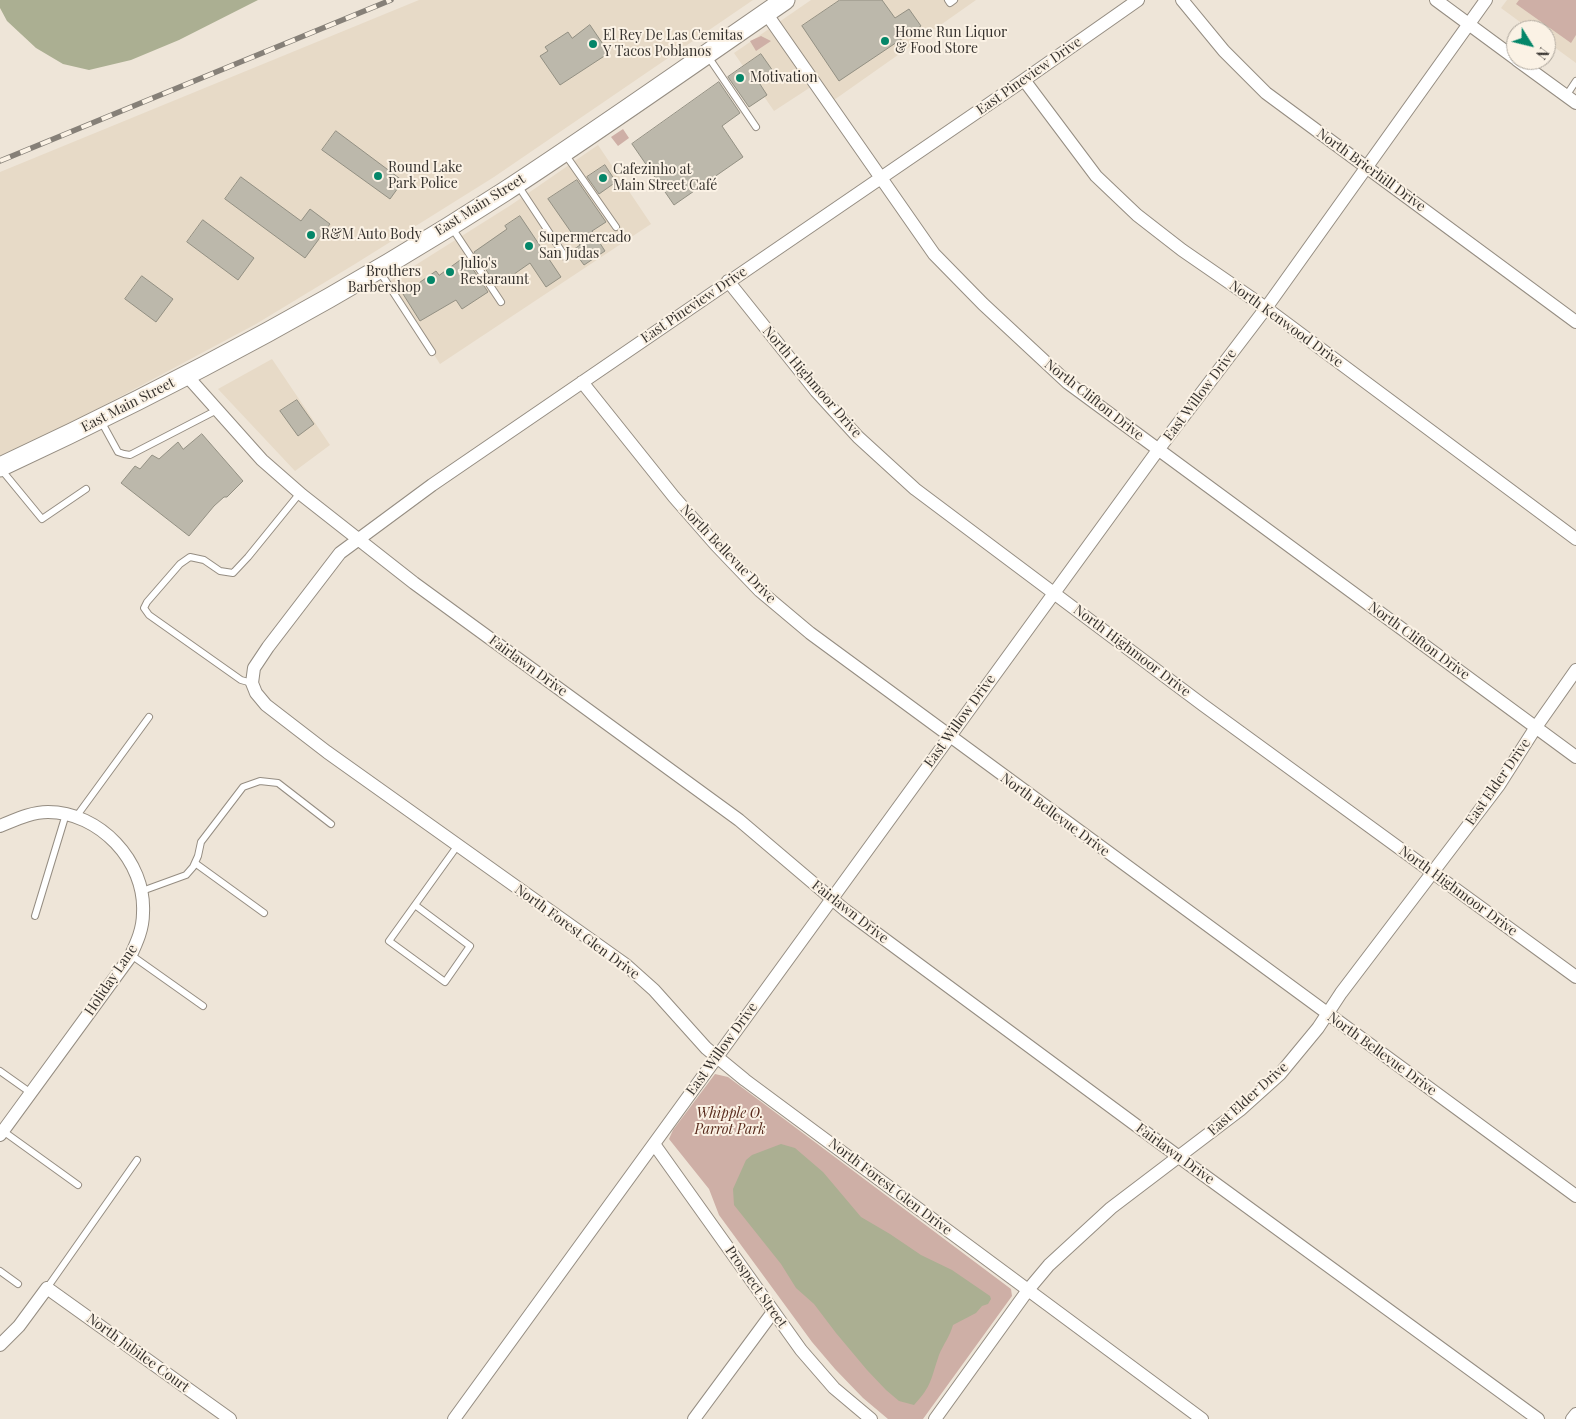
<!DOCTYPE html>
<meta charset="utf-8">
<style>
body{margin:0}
#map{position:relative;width:1576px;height:1419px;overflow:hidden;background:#eee5d8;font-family:"Playfair Display",serif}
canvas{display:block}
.north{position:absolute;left:1506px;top:20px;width:50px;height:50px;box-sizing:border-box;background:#fbf2e5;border:1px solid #ada69c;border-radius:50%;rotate:126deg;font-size:14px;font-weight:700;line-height:20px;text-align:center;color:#37332f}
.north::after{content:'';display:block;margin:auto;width:18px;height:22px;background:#048669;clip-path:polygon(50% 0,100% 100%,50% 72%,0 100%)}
</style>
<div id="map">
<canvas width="1576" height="1419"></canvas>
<div class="north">N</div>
</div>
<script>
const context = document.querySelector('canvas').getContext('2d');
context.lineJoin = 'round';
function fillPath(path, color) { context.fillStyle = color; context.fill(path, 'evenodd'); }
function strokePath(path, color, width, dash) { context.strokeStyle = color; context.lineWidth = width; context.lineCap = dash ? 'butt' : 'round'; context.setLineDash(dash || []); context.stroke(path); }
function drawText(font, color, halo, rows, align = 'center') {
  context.font = font + ' "Playfair Display",serif'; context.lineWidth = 4; context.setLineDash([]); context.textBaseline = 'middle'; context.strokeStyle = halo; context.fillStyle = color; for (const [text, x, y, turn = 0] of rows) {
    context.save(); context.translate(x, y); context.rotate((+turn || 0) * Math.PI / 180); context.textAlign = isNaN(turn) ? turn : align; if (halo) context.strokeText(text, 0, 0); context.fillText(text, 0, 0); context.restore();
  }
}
fillPath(new Path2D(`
 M419,0H753L494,177L355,264L256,324L0,461V172Z
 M811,0H976L834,100L820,81L774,111L734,53Z
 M1507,0H1576V63L1546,41V30H1531L1501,8Z
 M598,145L651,224L440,364L387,283L511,205Z
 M272,359L330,445L295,471L218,389Z`), '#e7dac7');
fillPath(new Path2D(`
 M1519,0H1576V35L1571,43L1516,4Z
 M761,36L771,41L756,51L750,41Z
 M623,129L629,138L618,146L611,137Z
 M715,1074L728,1077L1011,1289L1012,1296L923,1419H888L863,1398L835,1369L812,1342L719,1215L709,1189L669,1139L673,1130Z`), '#ceafa6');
fillPath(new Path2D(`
 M0,0H258L179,40L131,60L89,70L63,64L36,48L7,21L0,8Z
 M781,1144L795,1148L823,1172L861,1217L890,1234L921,1255L952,1270L990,1296L991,1299L988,1304L982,1306L976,1313L953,1325C950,1336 943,1345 939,1355C931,1378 932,1386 914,1405L899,1401L886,1390L867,1370L836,1333L814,1304L796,1288L781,1264L734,1205L733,1189L746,1160L752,1155Z`), '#abaf92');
const building = new Path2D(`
 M840,0H882L895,18L909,9L921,26L839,81L802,26Z
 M590,25L609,53L560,85L540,56L548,51L545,47L568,32L572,38Z
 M761,54L773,71L758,81L767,95L749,107L728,77Z
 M719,82L740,113L722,126L743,157L674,205L632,144Z
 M336,131L403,181L390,199L322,150Z
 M605,165L616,182L599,194L587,177Z
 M241,177L301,221L310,209L330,224L305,258L225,199Z
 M577,180L606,222L592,231L605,251L584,265L573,250L580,245L548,199Z
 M520,216L561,277L546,287L530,263L497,286L474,252L507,229L505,226Z
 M203,220L254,258L238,280L187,242Z
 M465,257L488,292L462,309L456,300L420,321L403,294L436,271L439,275Z
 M142,276L173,299L156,322L125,299Z
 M297,400L314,424L298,436L280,411Z
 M202,434L243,481L227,497H224L214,506L189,536L121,483L135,466L140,469L152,455L159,459L178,442L183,449Z`);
fillPath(building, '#bcb8ab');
strokePath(building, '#939083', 1);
const service = new Path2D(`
 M948,0L950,3L954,0
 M707,55L756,127
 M1566,96L1576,81
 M565,154L616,227
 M517,184L566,258
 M452,228L501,302
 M380,272L432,352
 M101,421L118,452L124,454L130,455L217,410
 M0,468L42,519L86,489
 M252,683L241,680L149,615L144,608L147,602L180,564L190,557L204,560L220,571L233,573L248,557L300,493
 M76,817L149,717
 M195,863L264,913
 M142,891L186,875L193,867L198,856L201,842L243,787L260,781L278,783L331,824
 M415,905L470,946L445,982L389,941L458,845
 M35,916L66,814
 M131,955L203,1006
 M0,1071L31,1093
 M3,1131L78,1185
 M0,1271L18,1284
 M47,1288L137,1160`);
const minor = new Path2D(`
 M1138,0L1024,80L432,485L340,553L268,647L254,668L252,683L256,693L266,705L327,752L626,965L654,990L706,1048L745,1080L1202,1419
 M1182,0L1224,51L1266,93L1576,322
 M1436,0L1516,59
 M766,13L934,254L983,304L1068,383L1576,757
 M1517,60L1576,103
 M1024,80L1096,176L1137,215L1182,250L1266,308L1576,539
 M728,281L816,391L858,437L915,489L1203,705L1576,977
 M187,376L262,460L302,495L414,583L739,820L845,910L1179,1157L1538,1419
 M582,382L674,497L716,545L760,591L810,633L1576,1196
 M0,826C15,820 31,812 48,812C99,812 146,861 143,913C143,929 137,942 130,957L0,1135
 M654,1144L801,1350L834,1388L871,1419
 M0,1345L19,1326L47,1288L230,1419
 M454,1419L1158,450L1266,308L1486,0
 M694,1419L773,1312
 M935,1419L1028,1290L1049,1265L1111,1208L1240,1110L1280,1074L1318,1028L1341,993L1499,785L1536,727L1576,670
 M1572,1419L1576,1414`);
const secondary = new Path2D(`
 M0,467C174,386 343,296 504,192C599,130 692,64 785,0`);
strokePath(service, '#958d82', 8);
strokePath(minor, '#958d82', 14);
strokePath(secondary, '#958d82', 21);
strokePath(service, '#fff', 6);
strokePath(minor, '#fff', 12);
strokePath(secondary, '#fff', 19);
const rail = new Path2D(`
 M0,161L391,0`);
strokePath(rail, '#868078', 5.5);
strokePath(rail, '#fbf2e5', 4, [11]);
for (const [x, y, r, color] of [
 [885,41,5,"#048669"],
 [593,44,5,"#048669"],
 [740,78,5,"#048669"],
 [378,176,5,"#048669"],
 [603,178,5,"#048669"],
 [311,235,5,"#048669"],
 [529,246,5,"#048669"],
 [450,272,5,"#048669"],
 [431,280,5,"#048669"]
]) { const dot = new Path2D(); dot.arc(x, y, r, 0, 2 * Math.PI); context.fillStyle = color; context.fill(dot); strokePath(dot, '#fbf2e5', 2); }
drawText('14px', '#37332f', '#fbf2e5', [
 ["Home Run Liquor",895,33],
 ["& Food Store",895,49],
 ["El Rey De Las Cemitas",603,36],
 ["Y Tacos Poblanos",603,52],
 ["Motivation",750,78],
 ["Round Lake",388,168],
 ["Park Police",388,184],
 ["Cafezinho at",613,170],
 ["Main Street Café",613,186],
 ["R&M Auto Body",321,235],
 ["Supermercado",539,238],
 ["San Judas",539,254],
 ["Julio's",460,264],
 ["Restaraunt",460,280],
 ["Brothers",421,272,"right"],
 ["Barbershop",421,288,"right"]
], 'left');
drawText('14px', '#37332f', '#fbf2e5', [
 ["East Pineview Drive",1029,76,-35],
 ["North Brierhill Drive",1371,170,36],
 ["East Main Street",480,205,-32],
 ["East Pineview Drive",694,305,-34],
 ["North Kenwood Drive",1286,324,36],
 ["North Highmoor Drive",812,382,49],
 ["East Willow Drive",1200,395,-53],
 ["North Clifton Drive",1094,400,38],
 ["East Main Street",128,405,-27],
 ["North Bellevue Drive",728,554,46],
 ["North Clifton Drive",1419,641,36],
 ["North Highmoor Drive",1132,651,37],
 ["Fairlawn Drive",528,666,36],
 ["East Willow Drive",960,721,-54],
 ["East Elder Drive",1498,782,-55],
 ["North Bellevue Drive",1055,815,36],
 ["North Highmoor Drive",1458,891,36],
 ["Fairlawn Drive",850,912,38],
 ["North Forest Glen Drive",577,932,36],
 ["Holiday Lane",111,980,-56],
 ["East Willow Drive",722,1049,-54],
 ["North Bellevue Drive",1382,1054,36],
 ["East Elder Drive",1248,1099,-42],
 ["Fairlawn Drive",1175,1154,36],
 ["North Forest Glen Drive",890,1187,37],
 ["Prospect Street",756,1287,55],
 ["North Jubilee Court",138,1353,36]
]);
drawText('italic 14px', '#582b1d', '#fbf2e5', [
 ["Whipple O.",730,1114],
 ["Parrot Park",730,1130]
]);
</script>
